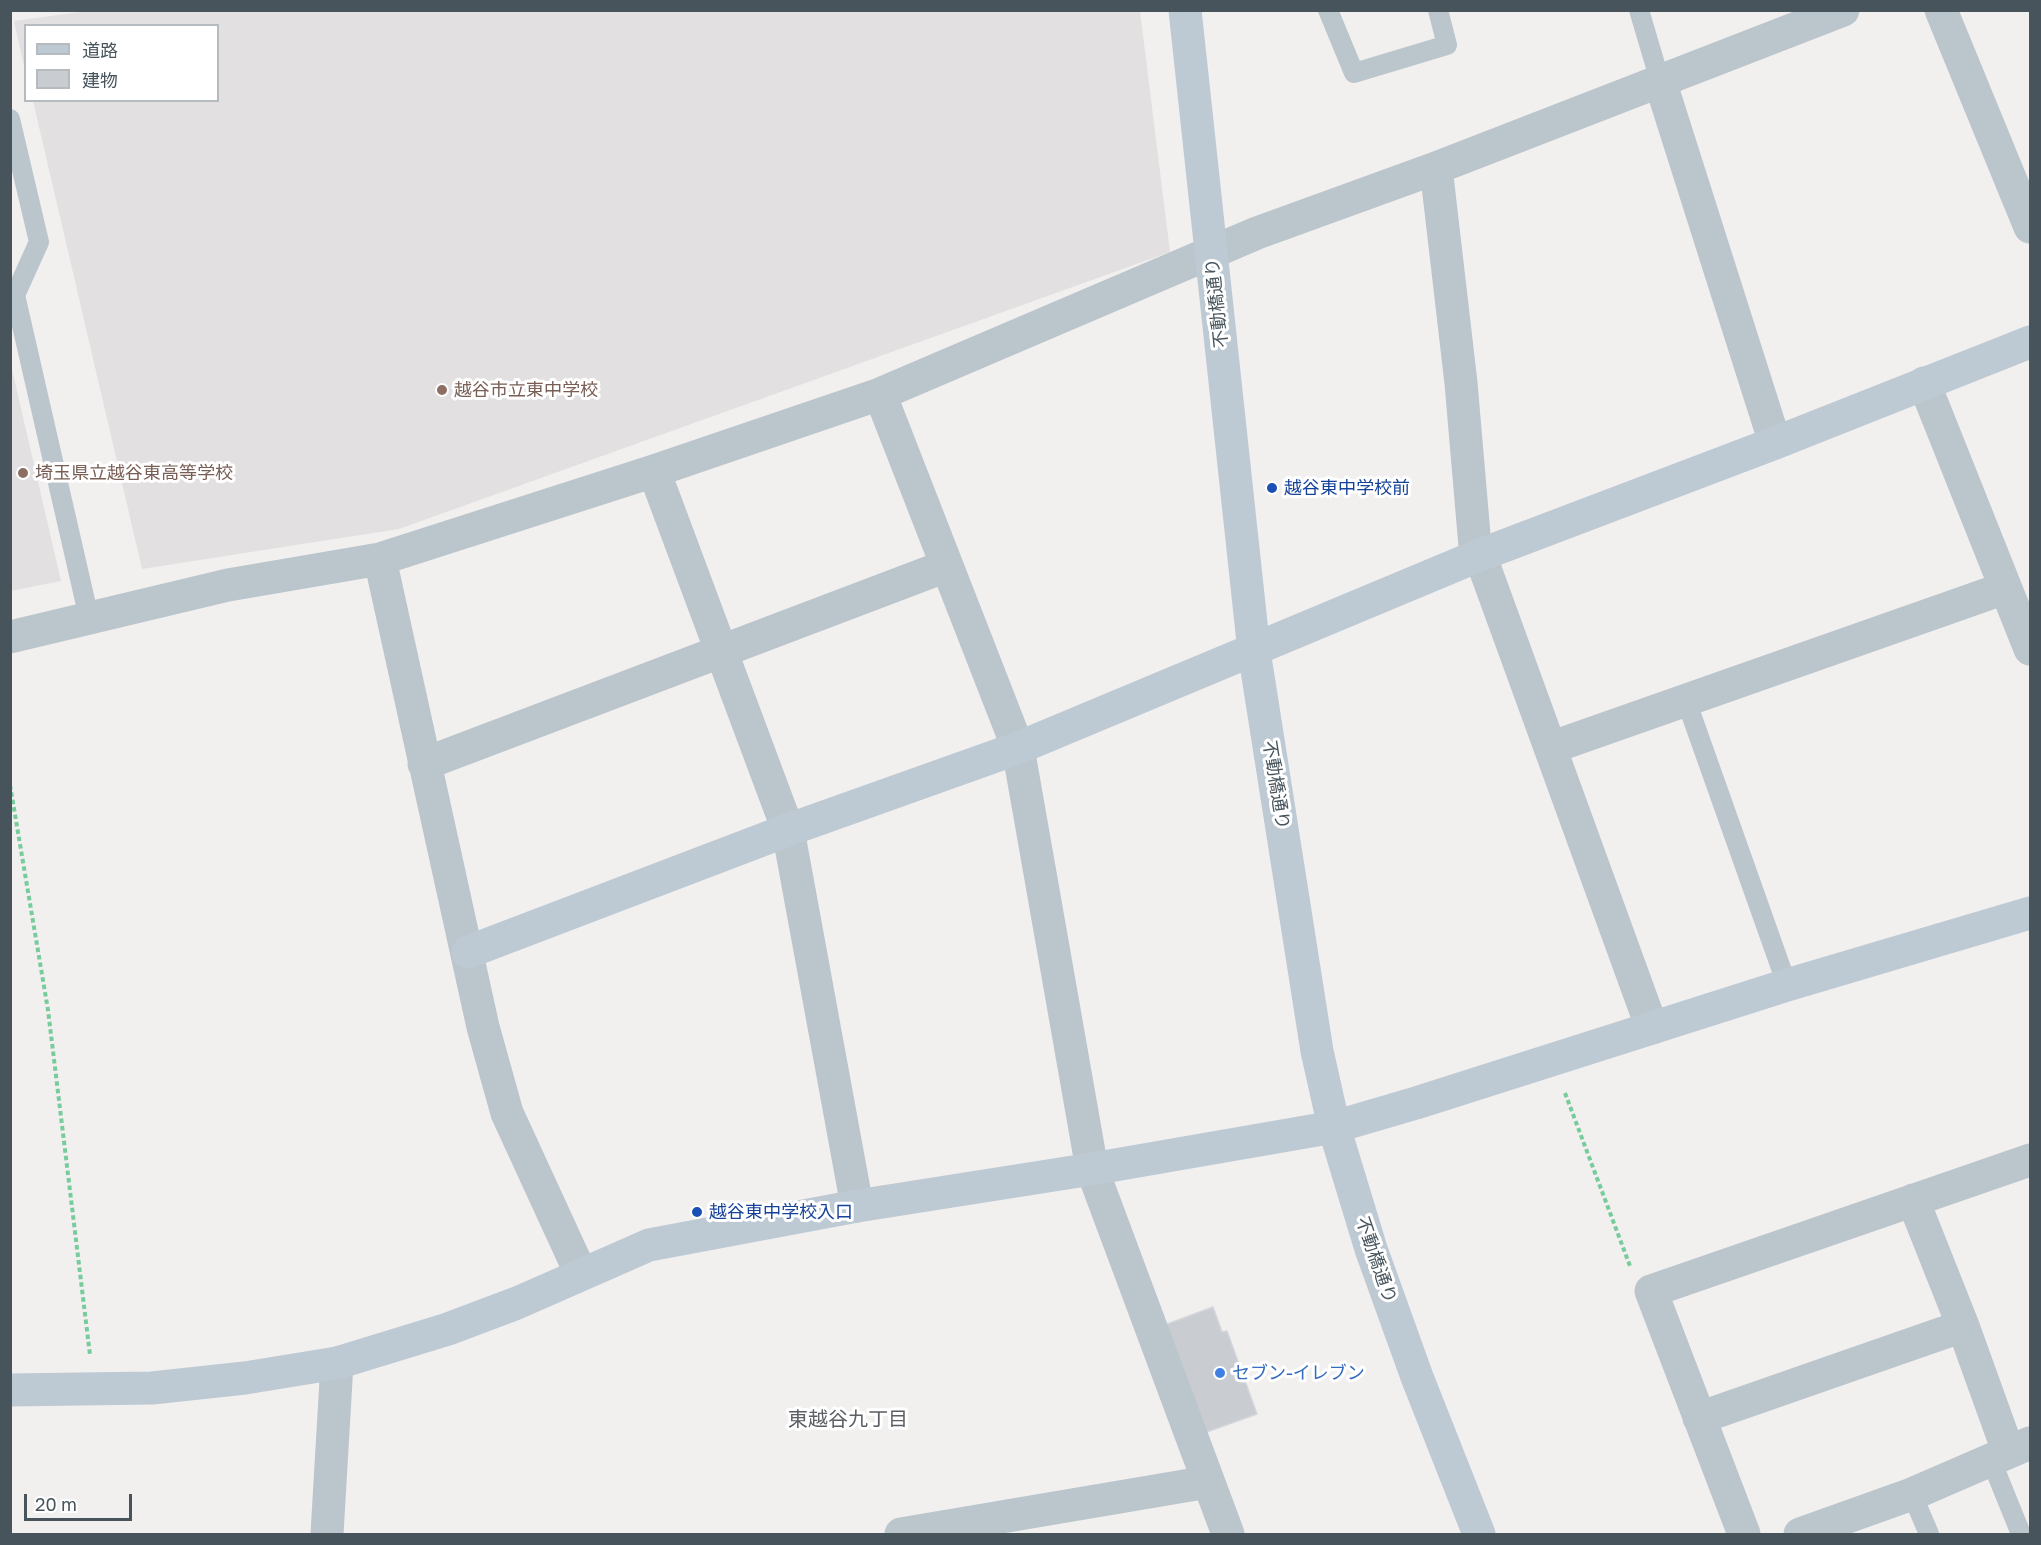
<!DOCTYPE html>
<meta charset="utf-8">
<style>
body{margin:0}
#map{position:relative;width:2041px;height:1545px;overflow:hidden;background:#f2efef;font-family:"Golos Text","Noto Sans JP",sans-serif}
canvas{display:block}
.frame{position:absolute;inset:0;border:12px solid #47545c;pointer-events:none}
.legend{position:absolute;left:24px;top:24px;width:195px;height:78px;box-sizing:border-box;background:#fff;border:2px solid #b5bbbe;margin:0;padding:8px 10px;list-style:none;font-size:18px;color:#47545c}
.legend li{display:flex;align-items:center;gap:12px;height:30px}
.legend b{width:30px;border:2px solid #b5bbbe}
.scale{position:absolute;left:24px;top:1494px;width:108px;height:27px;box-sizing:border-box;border:3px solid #47545c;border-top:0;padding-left:8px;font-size:18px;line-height:21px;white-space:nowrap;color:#47545c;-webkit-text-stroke:4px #fff;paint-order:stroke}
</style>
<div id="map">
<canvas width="2041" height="1545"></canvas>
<div class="frame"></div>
<ul class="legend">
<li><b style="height:8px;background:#bdc9d3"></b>道路</li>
<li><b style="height:16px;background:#c9cdd2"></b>建物</li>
</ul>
<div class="scale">20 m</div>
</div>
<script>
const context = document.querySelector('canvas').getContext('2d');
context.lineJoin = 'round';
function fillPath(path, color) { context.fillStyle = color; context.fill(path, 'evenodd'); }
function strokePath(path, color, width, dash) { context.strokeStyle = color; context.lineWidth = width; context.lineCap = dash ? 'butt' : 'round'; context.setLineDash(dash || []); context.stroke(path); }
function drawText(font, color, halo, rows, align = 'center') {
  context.font = font + ' "Golos Text","Noto Sans JP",sans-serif'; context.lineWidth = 6; context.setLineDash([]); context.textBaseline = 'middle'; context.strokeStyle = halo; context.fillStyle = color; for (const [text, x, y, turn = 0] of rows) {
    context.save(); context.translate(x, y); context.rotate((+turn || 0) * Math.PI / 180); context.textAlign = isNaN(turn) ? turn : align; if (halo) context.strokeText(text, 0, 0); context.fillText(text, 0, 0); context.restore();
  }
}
fillPath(new Path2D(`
 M87,11H1140L1170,252L399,529L142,569L33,101L218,100V26H26L25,71L14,21Z
 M11,365L61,581L11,591H10Z`), '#e3e0e1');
const building = new Path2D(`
 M1213,1307L1222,1332L1227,1331L1257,1414L1201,1434L1162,1326Z`);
fillPath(building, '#c9cdd2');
strokePath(building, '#d3d6da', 1.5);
strokePath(new Path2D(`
 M10,785L48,1010L90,1355
 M1565,1093L1630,1266`), '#76cc9b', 4, [4.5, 3]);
strokePath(new Path2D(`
 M1328,10L1354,73L1447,45L1438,10
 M1639,10L1660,81
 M10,119L39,242L15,295L89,618
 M1686,700L1787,985
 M1991,1460L2021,1534
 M1912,1494L1929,1534`), '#bbc5cc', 20);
strokePath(new Path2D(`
 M1941,10L2030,227
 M1660,81L1775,443
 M1436,168L1461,383L1476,558
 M1924,383L2030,649
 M880,394L1018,748L1092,1169L1228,1534
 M654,471L788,830L857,1206
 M1480,555L1652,1028
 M380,559L483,1027L507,1113L581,1274
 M10,637L228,585L380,559L654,471L880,394L1257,233L1436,168L1843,10
 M1550,748L2005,588
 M424,764L946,566
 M1913,1200L1963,1326L2008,1451
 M1699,1418L1963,1326
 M327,1534L337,1363
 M901,1534L1208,1482
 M1744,1534L1651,1291L2030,1160
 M1800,1534L1912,1494L2030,1443`), '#bbc5cc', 33);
strokePath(new Path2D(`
 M1185,10L1254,651L1317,1051L1334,1127L1371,1249L1417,1377L1479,1534
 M468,952L788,830L1018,748L1480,555L1775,443L2030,342
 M10,1390L152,1388L245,1378L337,1363L448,1329L517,1303L649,1245L857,1206L1092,1169L1334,1127L1416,1103L1787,985L2030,913`), '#bdc9d3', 33);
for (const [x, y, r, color] of [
 [442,390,6,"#8d6e63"],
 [23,473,6,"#8d6e63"],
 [1272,488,6,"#1a4fb4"],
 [697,1212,6,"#1a4fb4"],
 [1220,1373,6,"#3f7fe0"]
]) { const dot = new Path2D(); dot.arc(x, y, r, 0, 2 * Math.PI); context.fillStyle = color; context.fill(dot); strokePath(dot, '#fff', 2); }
drawText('18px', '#47545c', '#fff', [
 ["不動橋通り",1217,303,-96],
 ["不動橋通り",1276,785,81],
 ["不動橋通り",1376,1260,71]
]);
drawText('18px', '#785e54', '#fff', [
 ["越谷市立東中学校",454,390],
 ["埼玉県立越谷東高等学校",35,473]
], 'left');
drawText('18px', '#164399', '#fff', [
 ["越谷東中学校前",1284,488],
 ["越谷東中学校入口",709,1212]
], 'left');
drawText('18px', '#366cbe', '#fff', [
 ["セブン-イレブン",1232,1373]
], 'left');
drawText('20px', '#5c6064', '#fff', [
 ["東越谷九丁目",848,1420]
]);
</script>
